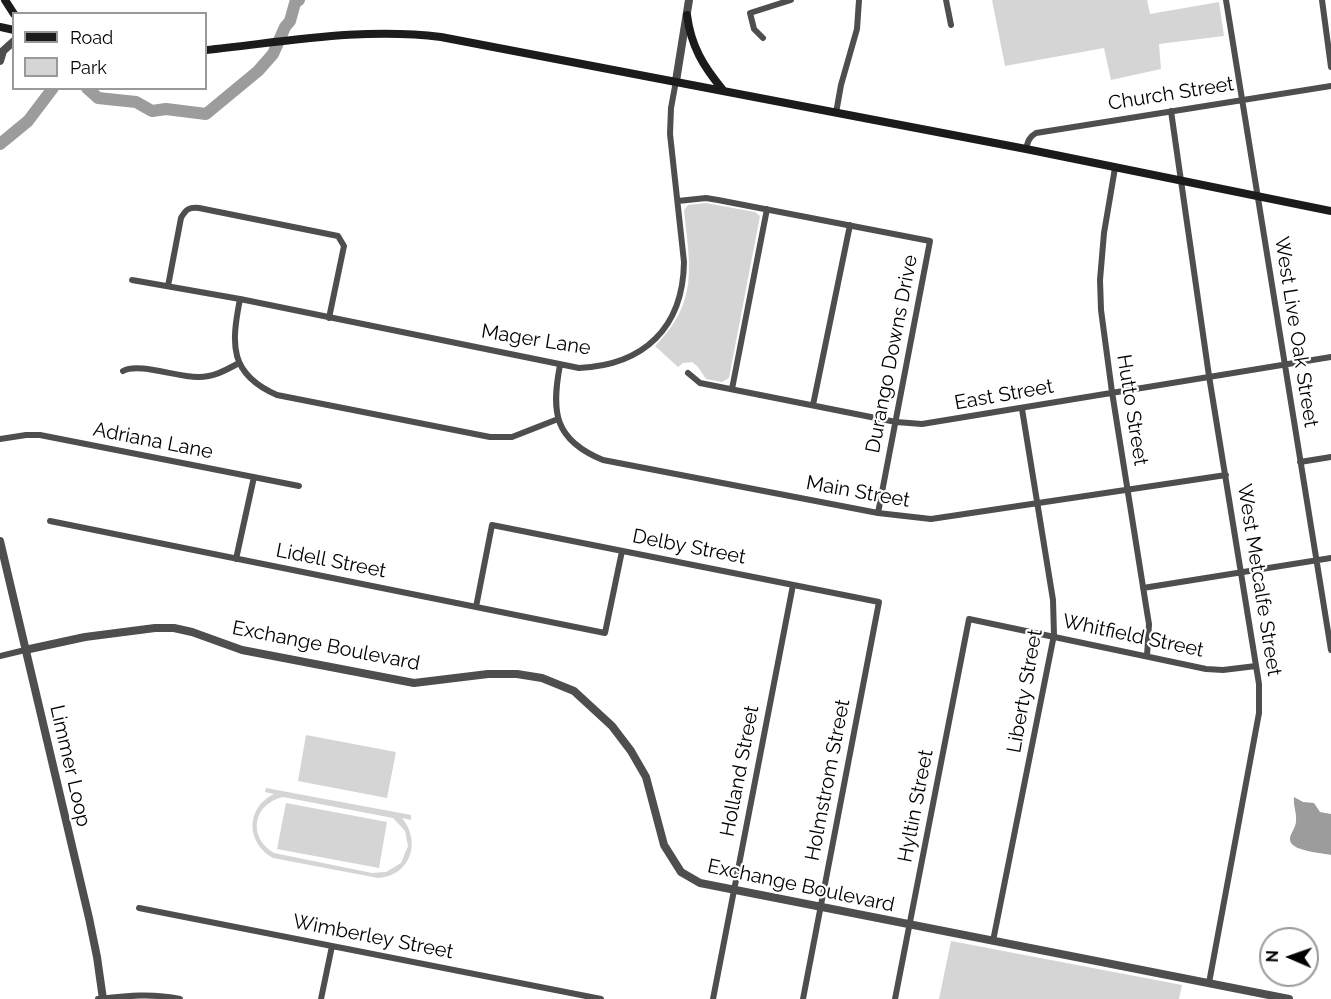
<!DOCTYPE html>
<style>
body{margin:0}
#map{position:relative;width:1331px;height:999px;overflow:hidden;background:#fff;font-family:Raleway,sans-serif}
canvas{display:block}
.legend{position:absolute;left:12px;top:12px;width:195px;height:78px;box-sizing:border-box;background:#fff;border:2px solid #999;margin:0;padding:8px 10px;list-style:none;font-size:18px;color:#000}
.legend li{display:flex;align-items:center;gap:12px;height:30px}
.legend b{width:30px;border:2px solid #999}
.north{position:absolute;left:1259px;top:927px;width:60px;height:60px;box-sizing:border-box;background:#fff;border:2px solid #999;border-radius:50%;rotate:272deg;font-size:16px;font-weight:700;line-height:24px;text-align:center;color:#000}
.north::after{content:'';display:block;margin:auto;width:21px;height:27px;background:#000;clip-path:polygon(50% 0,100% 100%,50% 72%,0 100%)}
</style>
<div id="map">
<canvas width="1331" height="999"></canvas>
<ul class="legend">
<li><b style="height:8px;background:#1b1b1b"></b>Road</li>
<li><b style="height:16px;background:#d5d5d5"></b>Park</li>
</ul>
<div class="north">N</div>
</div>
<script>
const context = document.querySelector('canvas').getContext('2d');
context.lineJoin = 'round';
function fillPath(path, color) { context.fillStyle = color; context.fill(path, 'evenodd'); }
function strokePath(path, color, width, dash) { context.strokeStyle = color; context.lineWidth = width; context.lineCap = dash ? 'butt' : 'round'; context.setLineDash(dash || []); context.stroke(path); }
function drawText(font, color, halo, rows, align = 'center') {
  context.font = font + ' Raleway,sans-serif'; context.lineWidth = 4.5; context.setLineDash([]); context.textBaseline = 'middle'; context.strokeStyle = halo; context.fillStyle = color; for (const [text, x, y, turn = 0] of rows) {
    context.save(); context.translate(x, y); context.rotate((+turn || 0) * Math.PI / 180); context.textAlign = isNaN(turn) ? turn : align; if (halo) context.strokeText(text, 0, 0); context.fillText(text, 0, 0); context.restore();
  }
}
fillPath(new Path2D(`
 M992,0H1147L1150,14L1219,2L1224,36L1159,44L1161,69L1111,80L1104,48L1005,66Z
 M706,203L755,212L760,216L729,378L722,382L706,379L698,367L692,362L683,363L678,367L655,346C699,302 690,267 684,210L688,205Z
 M306,735L396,752L387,798L298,781Z
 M266,788L411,815V820L402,818C422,842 410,876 378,878L273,858C246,843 245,808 274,794L265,792ZM283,797L393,818L405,831L408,846L401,863L386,872L372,873L274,853C247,837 253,804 283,797Z
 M286,803L387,822L379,868L277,849Z
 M951,941L1182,985L1179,999H939Z`), '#d5d5d5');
fillPath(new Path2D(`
 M1294,797L1303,802L1314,803L1320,812L1331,814V855C1322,853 1289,851 1290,839C1290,833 1296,828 1296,821C1297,813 1293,806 1294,797Z`), '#9c9c9c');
strokePath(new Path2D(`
 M87,88L98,98L136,102L152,111L166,109L206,114L258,71L273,54L285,27L290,21L295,3L299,0
 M0,144L28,121L53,88`), '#9c9c9c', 12);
strokePath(new Path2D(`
 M946,0L951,25
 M1226,0L1331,650
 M1322,0L1331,67
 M763,38L754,29L750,13L791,0
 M1171,111L1209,376L1259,684V713L1209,983
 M836,113L841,85L857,29L859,0
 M1026,149C1028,141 1029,137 1036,133L1331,86
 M1115,168L1104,233L1100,280L1101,310L1112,392L1147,612L1149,624L1147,656
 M678,201L706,198L718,200L930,241L878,513
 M132,280L240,299L579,368C644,365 683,328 684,262L670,134L671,108L676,81
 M168,286L181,218C186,209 189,207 199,208L338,236L344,246L329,318
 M240,299C231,345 229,374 277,395L490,437H512L558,419
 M560,365C551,412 554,440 603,460L878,513L931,519L1226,475
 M123,371C139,362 179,378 199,377C214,377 226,370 239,363
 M688,373L700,383L896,422L922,424L1331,357
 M732,389L767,209
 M813,405L850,225
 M0,439L26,435H40L299,486
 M1300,462L1331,457
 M50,521L605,633L622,551
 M236,559L254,477
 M1143,588L1331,558
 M476,607L492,525L879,602L803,999
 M0,656L25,650
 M139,908L601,999
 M993,941L1054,635L1053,600L1022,409
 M98,999C126,996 152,993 180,999
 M321,999L332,946
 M713,999L793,585
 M895,999L969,619L1206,669L1223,670L1256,666`), '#4e4e4e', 6);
strokePath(new Path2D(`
 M0,61L3,51L14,41
 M676,81L689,0
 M0,541L89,918L97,957L103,999
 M25,650L85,637L155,628H174L192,632L242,650L414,683L488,674H517L542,678L574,691L612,726L631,751L646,777L664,845L681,872L700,883L1289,999`), '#4e4e4e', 8);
strokePath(new Path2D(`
 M5,0L14,14
 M687,15C691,46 703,66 723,90
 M0,27L14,30
 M206,50C284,42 362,27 441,37L1026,149L1331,211`), '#1b1b1b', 8);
drawText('20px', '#000', '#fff', [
 ["Church Street",1171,94,-9],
 ["West Live Oak Street",1296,332,81],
 ["Mager Lane",536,340,9],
 ["Durango Downs Drive",892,354,-79],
 ["East Street",1004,395,-10],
 ["Hutto Street",1132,410,81],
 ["Adriana Lane",153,441,11],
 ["Main Street",858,492,10],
 ["Delby Street",689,547,11],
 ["Lidell Street",331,561,11],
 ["West Metcalfe Street",1259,580,81],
 ["Whitfield Street",1133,636,12],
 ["Exchange Boulevard",326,646,11],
 ["Liberty Street",1025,691,-80],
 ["Limmer Loop",70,766,77],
 ["Holland Street",740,771,-79],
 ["Holmstrom Street",828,780,-79],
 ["Hyltin Street",916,806,-79],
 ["Exchange Boulevard",801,886,12],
 ["Wimberley Street",373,937,11]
]);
</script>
